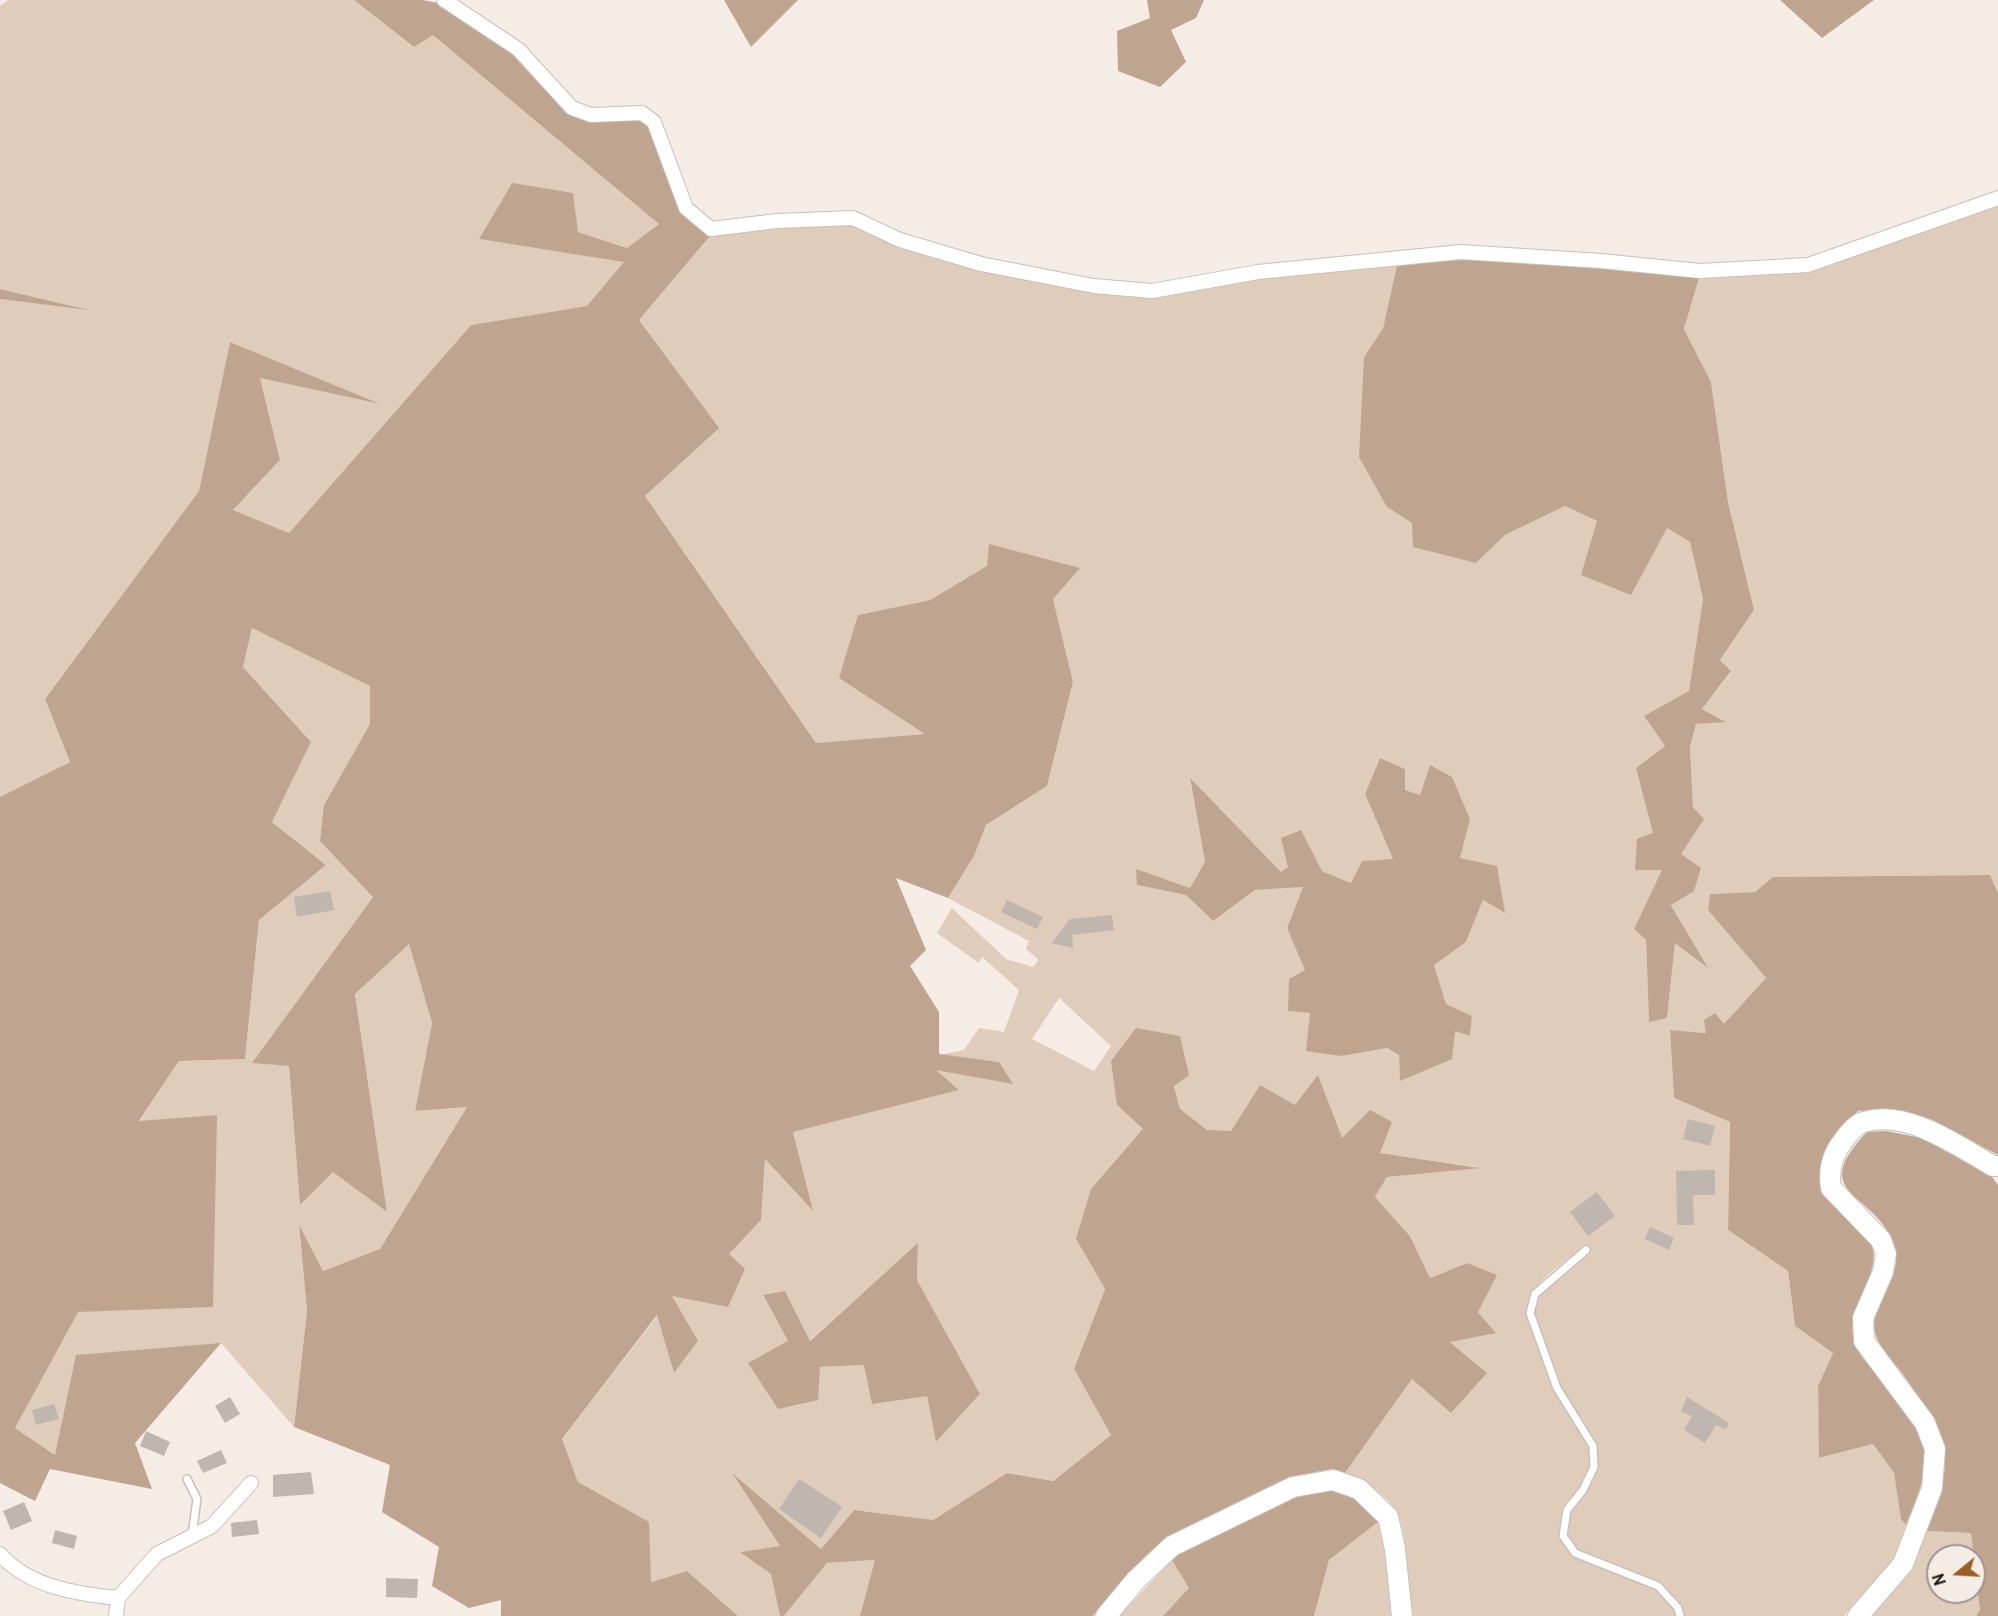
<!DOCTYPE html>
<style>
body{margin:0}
#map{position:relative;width:1998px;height:1616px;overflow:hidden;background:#f5ece5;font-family:Overpass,sans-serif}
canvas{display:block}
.north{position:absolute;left:1926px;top:1544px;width:60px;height:60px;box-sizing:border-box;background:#f5ece5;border:2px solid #9b9590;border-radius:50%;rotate:252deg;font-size:16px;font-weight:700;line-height:24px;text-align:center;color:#151210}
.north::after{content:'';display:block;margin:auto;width:21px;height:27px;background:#9c5f23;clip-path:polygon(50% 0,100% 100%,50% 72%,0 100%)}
</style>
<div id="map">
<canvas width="1998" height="1616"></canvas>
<div class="north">N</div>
</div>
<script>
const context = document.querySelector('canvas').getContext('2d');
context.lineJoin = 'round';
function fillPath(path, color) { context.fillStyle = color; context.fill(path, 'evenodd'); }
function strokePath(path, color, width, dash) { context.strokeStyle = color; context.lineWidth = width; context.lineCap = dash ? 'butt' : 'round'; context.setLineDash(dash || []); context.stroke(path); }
fillPath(new Path2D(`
 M8,0H354L414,47L433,34L660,224L627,248L578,232L512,183L479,239L625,261L588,306L471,325L289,533L233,510L280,460L260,378L375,403L230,342L199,491L45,699L70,762L0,797V299L81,308L0,289V6Z
 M1998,205V893L1990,875L1773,877L1755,892L1710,894L1708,910L1766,978L1724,1025L1706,1033L1670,1030L1674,1098L1730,1122L1728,1230L1788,1271L1795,1326L1833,1353L1818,1386L1820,1458L1873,1444L1894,1473L1901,1518L1906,1525L1894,1558L1844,1616H1685L1682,1606L1660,1582L1577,1549L1568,1534L1571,1512L1586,1492L1598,1468L1597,1445L1561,1386L1534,1312L1535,1304L1539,1296L1590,1253L1587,1245C1565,1263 1527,1283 1526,1313L1553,1389L1589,1447L1590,1466L1579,1488L1564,1507L1559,1536L1572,1556L1655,1589L1675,1611L1676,1616H1412C1407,1590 1409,1533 1396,1511C1387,1495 1362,1479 1345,1473L1412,1379L1487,1373L1449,1341L1495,1332L1478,1312L1467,1263L1430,1278L1410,1236L1375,1197L1387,1177L1477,1167L1379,1153L1342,1138L1260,1085L1231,1131H1207L1180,1110L1174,1086L1117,1105L1143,1129L1076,1239L1105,1289L1074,1369L1111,1435L1053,1481L1007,1473L933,1520L854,1510L821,1549L733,1475L780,1546L741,1552L771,1574L780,1616H738L687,1571L650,1582L648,1523L578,1482L562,1439L658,1315L674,1372L698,1341L671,1296L728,1254L761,1220L765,1159L812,1210L793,1132L959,1090L934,1069L999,1062L939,1055L964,1050L979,1028L1004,1032L1019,990L982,957L979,963L937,933L952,908L1006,959L1033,967L1039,960L1026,949L1029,941L948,898L974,856L986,825L1047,786L1073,682L1053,599L990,544L988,566L930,600L858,615L926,734L816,743L645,496L718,428L639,320L710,236L778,227L851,225L897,246L981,270L1093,293L1153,297L1259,278L1397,265L1383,328L1364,357L1387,507L1476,563L1505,535L1565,506L1597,521L1667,528L1690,542L1703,599L1689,692L1644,716L1665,746L1636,768L1654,833L1635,870L1663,869L1634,929L1646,940L1649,1021L1667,1018L1675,942L1706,966L1671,904L1680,854L1693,808L1690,747L1696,724L1725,721L1702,709L1731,672L1720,660L1754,610L1728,502L1711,382L1684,329L1699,278L1808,272ZM1380,758L1405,769L1404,790L1420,795L1430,766L1452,778L1460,858L1504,912L1483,900L1466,942L1433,965L1446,1004L1472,1016L1470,1036L1455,1031L1400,1080L1399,1055L1387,1048L1341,1056L1311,1013L1288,1011L1306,970L1287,928L1303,887L1255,890L1213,921L1186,895L1137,885V870L1190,888L1205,862L1190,780L1281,872L1288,867L1322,871L1351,883L1393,859L1365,794ZM1059,998L1111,1046L1094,1071L1032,1039ZM918,1244L917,1280L980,1394L936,1442L927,1396L864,1365L820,1367L788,1341L763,1296L785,1291L809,1341Z
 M252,628L370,685V724L324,805L373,897L253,1062L289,1066L300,1204L333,1171L387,1212L355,993L409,944L432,1023L415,1111L467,1107L380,1249L323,1271L299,1227L307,1311L294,1427L221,1343L55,1455L15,1428L77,1311L217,1115L139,1122L179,1061L245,1059L259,920L326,865L272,822L311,742L243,667Z
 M1378,1522L1385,1551L1391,1616H1314L1329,1560Z
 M1927,1531L1971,1533L1974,1556H1938V1592H1974V1558L1980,1610L1976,1616H1872L1912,1570Z
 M876,1560L860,1616H784L827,1563Z
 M1172,1560L1190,1588L1163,1616H1119Z`), '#e0ccbb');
fillPath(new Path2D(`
 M354,0H422L438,3L514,53L569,113L640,119L650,127L680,211L710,236L639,320L719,428L645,496L816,743L925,734L839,678L858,615L930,600L987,566L989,544L1080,568L1053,599L1073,682L1047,786L986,825L974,856L948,898L896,878L926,950L910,966L939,1012V1054L999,1062L1013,1084L936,1070L959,1090L793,1132L813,1211L765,1159L761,1220L729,1254L745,1269L728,1307L672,1296L698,1341L674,1373L657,1315L562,1439L578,1482L649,1522L651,1582L687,1571L738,1616H501V1600L469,1608L432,1586L439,1547L382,1512L390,1465L294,1427L307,1311L299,1225L323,1271L380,1249L467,1107L415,1111L432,1023L409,944L355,994L387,1212L333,1172L300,1205L289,1066L252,1063L373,897L320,841L324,805L370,724V686L252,628L243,667L311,742L272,822L326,865L259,920L245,1059L179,1061L139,1121L217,1115L213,1307L78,1312L15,1428L55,1455L76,1355L221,1343L135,1443L152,1489L50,1469L35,1501L0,1483V797L70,762L45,699L199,491L230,342L380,404L260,378L280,460L233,510L289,533L471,325L587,306L624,262L479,239L512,183L573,193L578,232L627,248L659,224L433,35L414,47Z
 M724,0H798L751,47Z
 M1147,0H1204L1196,18L1171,30L1186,62L1160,87L1118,71L1117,31L1150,18Z
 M1780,0H1874L1822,38Z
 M1460,259L1581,266L1699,278L1684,329L1711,382L1728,502L1754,610L1720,660L1731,671L1702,709L1726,722L1696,724L1690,747L1693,807L1704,819L1681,854L1701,868L1694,891L1671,905L1708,968L1675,943L1667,1018L1649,1022L1646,940L1634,929L1662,870H1635L1637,839L1653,833L1636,768L1665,746L1644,716L1689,691L1703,599L1690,542L1667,528L1631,595L1581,575L1597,521L1565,506L1505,535L1476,563L1413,547L1412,523L1387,507L1359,457L1364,357L1383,328L1397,265Z
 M0,289L89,310L0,299Z
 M1380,758L1405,769V790L1420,795L1430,765L1452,777L1470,819L1460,858L1497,866L1505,913L1483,900L1466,942L1434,965L1446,1004L1472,1016L1470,1036L1455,1031L1452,1059L1400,1081L1399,1055L1387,1048L1341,1056L1306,1051L1310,1013L1288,1011L1289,979L1305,970L1287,928L1303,887L1255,890L1213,921L1186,895L1137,885L1136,869L1190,888L1205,862L1190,778L1281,872L1288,867L1281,838L1301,830L1322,871L1351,883L1362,861L1393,859L1365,794Z
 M1990,875L1998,893V1155L1933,1120L1886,1109L1858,1111C1830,1139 1819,1150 1821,1192L1872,1244C1882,1279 1843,1307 1855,1344C1858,1355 1872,1368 1879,1377C1893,1395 1922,1429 1925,1450C1928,1476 1915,1502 1906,1525L1901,1519L1894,1473L1873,1444L1819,1458L1818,1386L1833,1353L1795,1326L1788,1271L1728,1230L1730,1122L1674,1098L1670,1030L1706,1033L1704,1020L1715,1013L1724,1024L1766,978L1708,910L1710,894L1755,892L1773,877Z
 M1136,1028L1180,1036L1189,1075L1174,1086L1180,1109L1207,1130L1231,1131L1260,1085L1295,1105L1318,1075L1342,1138L1370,1110L1392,1122L1380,1153L1480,1168L1387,1177L1375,1197L1410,1236L1430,1278L1467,1263L1497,1275L1478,1312L1496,1333L1450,1342L1487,1373L1451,1413L1412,1379L1345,1473L1332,1469L1289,1477L1167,1537L1129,1573L1093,1616H860L875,1560L827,1563L784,1616H780L771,1574L740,1552L780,1546L732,1473L821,1549L854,1510L933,1520L1007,1473L1053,1481L1111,1435L1074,1369L1105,1289L1076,1239L1091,1189L1143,1129L1117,1105L1111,1061Z
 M1886,1131L1922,1138L1992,1177L1998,1185V1616H1976L1980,1610L1971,1533L1927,1531C1957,1451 1950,1441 1902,1373C1894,1362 1880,1349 1876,1336C1866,1306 1903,1280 1895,1249C1881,1192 1803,1198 1867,1132Z
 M918,1243L917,1280L980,1394L936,1442L927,1396L872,1404L864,1365L820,1367L818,1400L778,1409L748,1363L788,1341L763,1295L785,1291L810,1341Z
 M1331,1490L1354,1498L1378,1522L1329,1560L1314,1616H1163L1189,1588L1172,1560L1179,1554L1296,1497Z`), '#bfa590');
fillPath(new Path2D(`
 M330,891L334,910L297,917L294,897Z
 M1007,900L1043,917L1037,929L1001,912Z
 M1112,915L1114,930L1072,935L1073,948L1052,943L1070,919Z
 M1688,1119L1715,1126L1710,1146L1683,1139Z
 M1715,1170V1195H1693L1694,1225H1677L1676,1171Z
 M1597,1192L1615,1216L1588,1236L1570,1212Z
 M1650,1227L1674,1238L1669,1250L1645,1239Z
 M230,1397L240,1414L225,1423L215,1406Z
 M1687,1397L1729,1423L1726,1429L1716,1425L1705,1443L1684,1430L1692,1416L1681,1412Z
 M54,1404L59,1419L36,1425L32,1410Z
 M146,1431L170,1442L164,1456L140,1446Z
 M221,1450L227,1463L203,1473L197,1461Z
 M311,1472L314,1494L273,1497V1475Z
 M799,1479L842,1507L821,1538L779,1509Z
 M24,1502L32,1521L11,1530L3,1511Z
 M257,1520L259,1534L232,1537L231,1523Z
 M55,1530L77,1536L74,1549L52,1543Z
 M386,1578L418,1579L417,1598L386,1597Z`), '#beb6af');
const lane = new Path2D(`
 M1586,1250L1535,1294L1530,1313L1557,1388L1593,1446L1594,1467L1583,1490L1567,1510L1563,1536L1575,1553L1658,1586L1678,1608L1680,1616
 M187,1479L197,1499L192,1535`);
const street = new Path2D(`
 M444,0L518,49L572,108L591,115L642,113L654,122L686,208L711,229L777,221L853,218L900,240L981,264L1094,286L1152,291L1258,272L1461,252L1601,261L1700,271L1808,265L1998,198
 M0,1554C29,1587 77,1594 118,1598
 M116,1616L118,1598L157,1554L212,1526L251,1483`);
const secondary = new Path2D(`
 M1106,1616L1136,1580L1172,1546L1293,1487L1333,1480L1359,1489L1388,1517L1395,1549L1402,1616
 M1858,1616L1903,1564L1932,1488L1935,1449L1925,1423L1864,1341L1863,1318L1883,1272L1886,1254L1881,1240L1831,1188C1828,1170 1832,1155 1843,1141C1848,1134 1856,1124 1864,1122C1907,1109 1958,1146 1993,1166H1998`);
strokePath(lane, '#c8c0b9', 10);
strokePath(street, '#c8c0b9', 16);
strokePath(secondary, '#c8c0b9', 22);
strokePath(lane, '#fff', 7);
strokePath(street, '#fff', 14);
strokePath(secondary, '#fff', 20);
</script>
